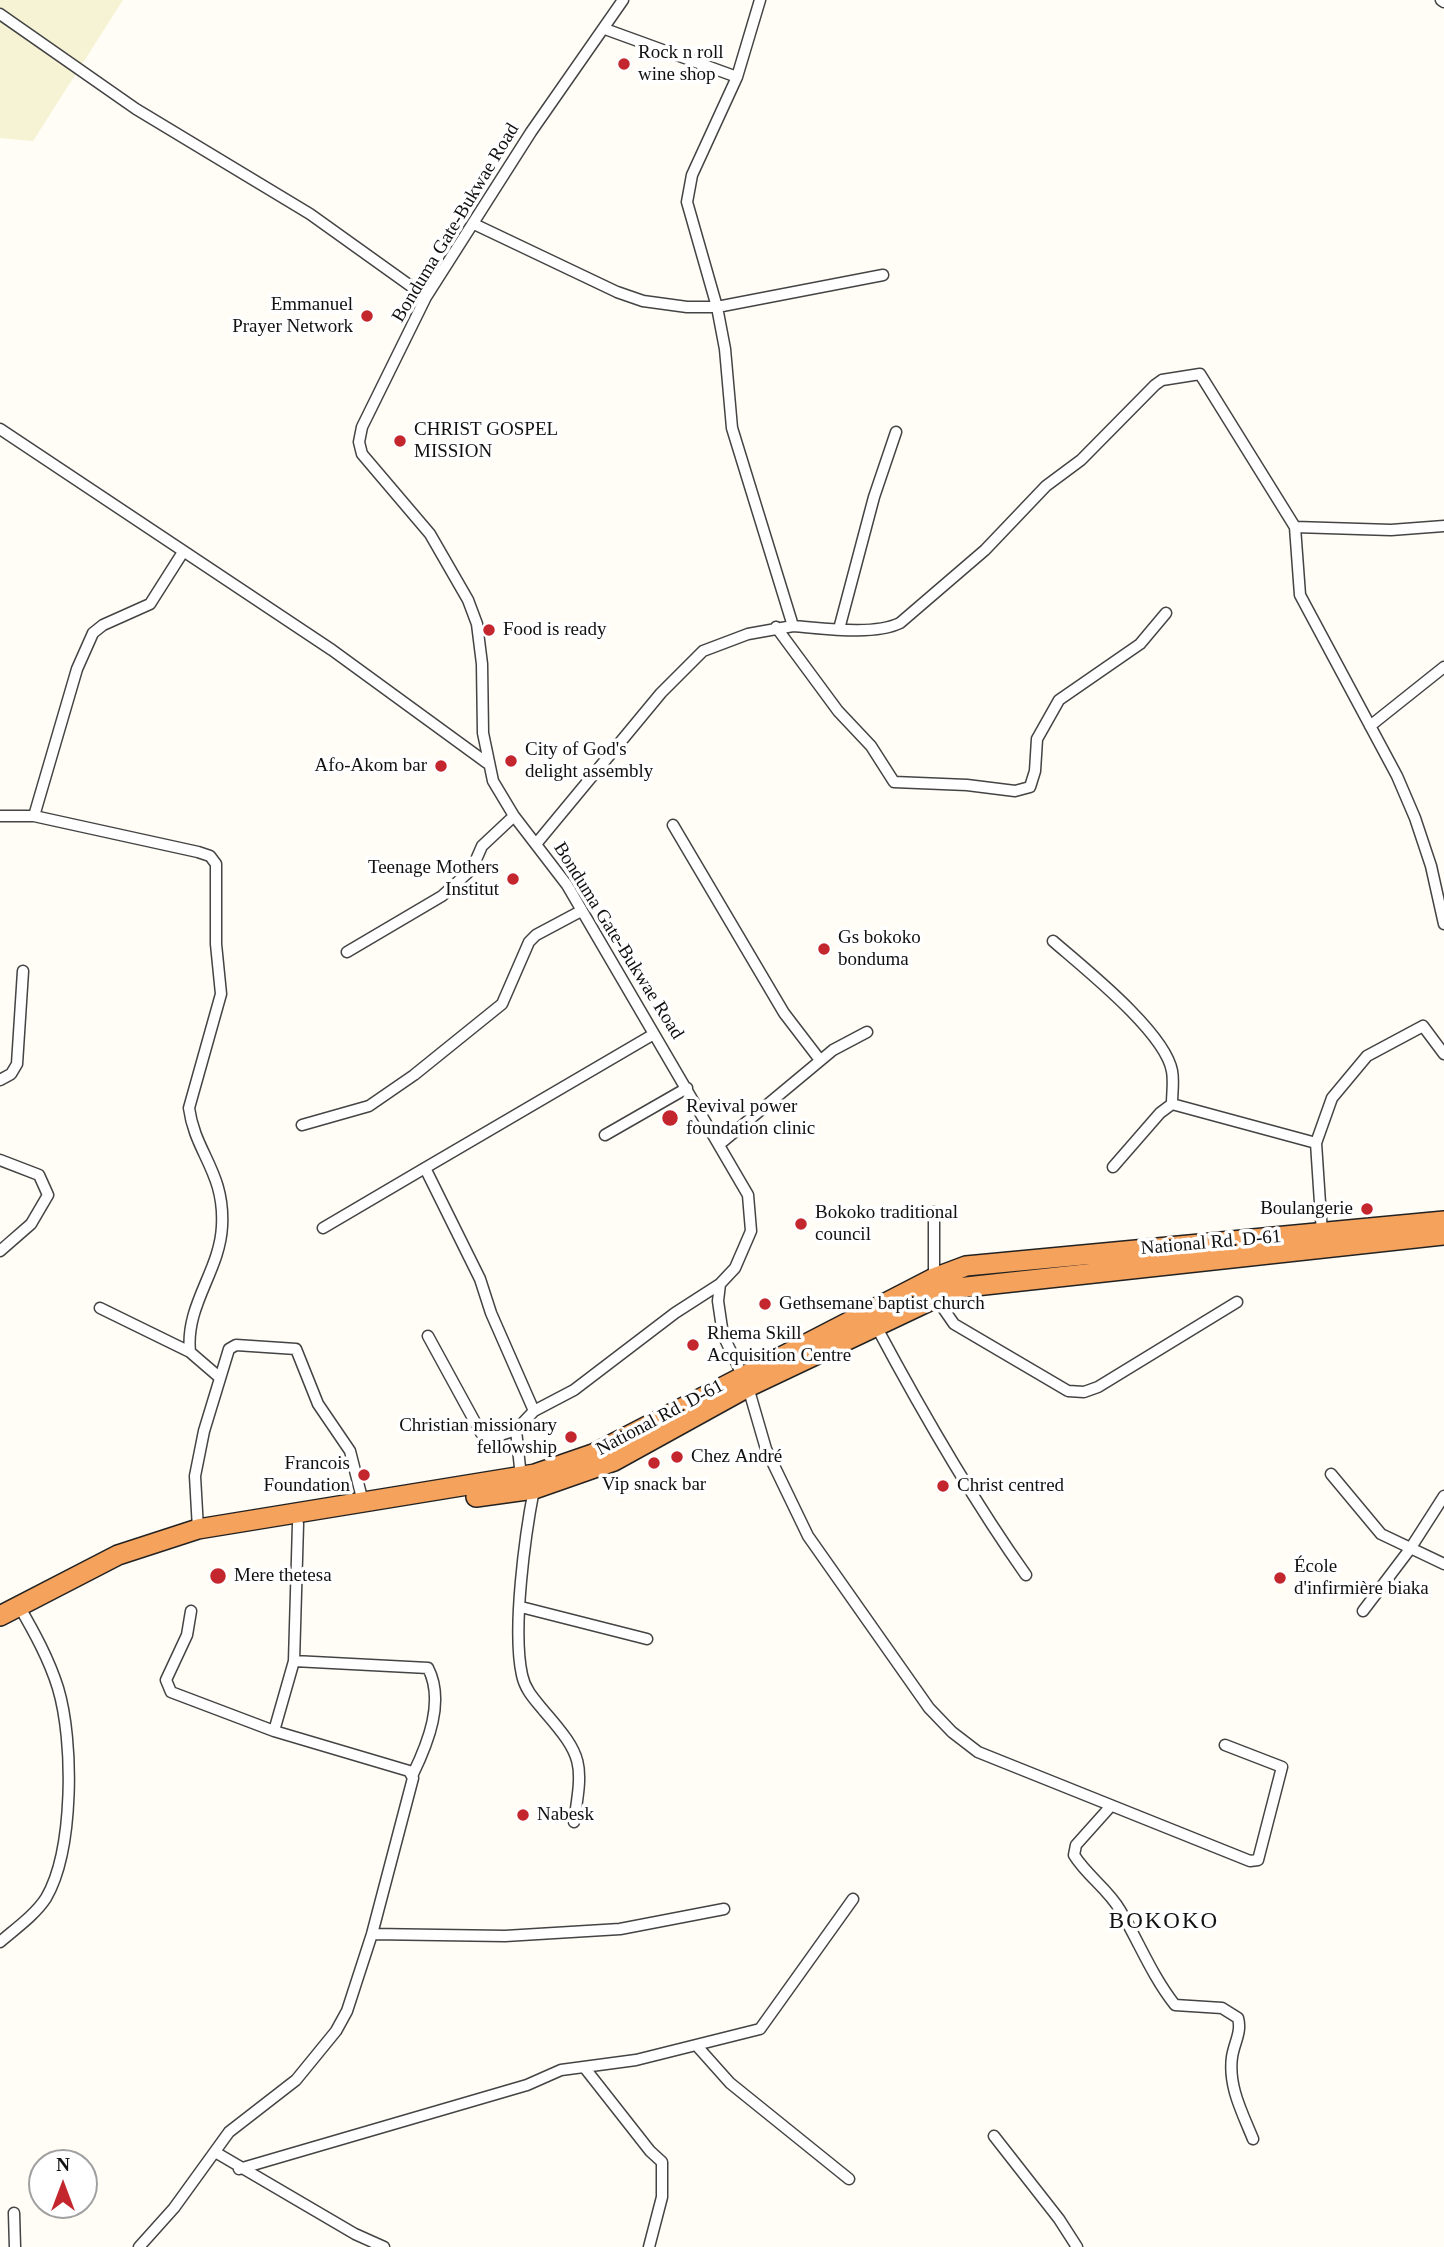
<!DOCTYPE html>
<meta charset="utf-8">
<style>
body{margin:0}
#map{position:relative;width:1444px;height:2247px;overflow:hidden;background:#fffdf5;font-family:Georgia,serif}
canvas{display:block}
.north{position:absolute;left:28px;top:2149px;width:70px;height:70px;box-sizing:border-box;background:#fff;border:2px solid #a0a0a0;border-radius:50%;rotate:0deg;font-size:19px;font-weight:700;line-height:28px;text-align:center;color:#111}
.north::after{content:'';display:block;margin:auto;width:24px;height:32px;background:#c4262e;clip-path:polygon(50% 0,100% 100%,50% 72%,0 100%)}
</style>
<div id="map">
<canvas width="1444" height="2247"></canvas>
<div class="north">N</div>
</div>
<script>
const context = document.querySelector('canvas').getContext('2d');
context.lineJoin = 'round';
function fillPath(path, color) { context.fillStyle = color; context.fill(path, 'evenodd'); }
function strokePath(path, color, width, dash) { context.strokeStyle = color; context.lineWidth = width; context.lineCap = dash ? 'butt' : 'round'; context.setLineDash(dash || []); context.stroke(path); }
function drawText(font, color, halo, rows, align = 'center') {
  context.font = font + ' Georgia,serif'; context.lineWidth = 7; context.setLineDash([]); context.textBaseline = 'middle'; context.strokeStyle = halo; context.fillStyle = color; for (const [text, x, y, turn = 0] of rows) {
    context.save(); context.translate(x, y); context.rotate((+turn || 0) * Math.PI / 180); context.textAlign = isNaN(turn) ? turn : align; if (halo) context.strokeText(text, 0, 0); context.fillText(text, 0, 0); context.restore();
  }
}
fillPath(new Path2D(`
 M0,0H123L33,141L0,138Z`), '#f6f3d4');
const street = new Path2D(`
 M623,0L531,132L426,297L362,427L359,442L362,454L430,534L468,600L477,624L482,664L483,733L493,781L514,816L567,885L748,1195L751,1231L735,1268L720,1284L718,1301L723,1335L748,1387L766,1449L808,1536L929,1708L952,1732L978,1752L1250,1861L1258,1860L1282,1767L1225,1745
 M1441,0L1444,2
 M0,14L136,109L310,214L426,297
 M605,29L737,77
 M474,224L617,292L643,301L687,307H717L883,275
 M0,429L332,650L487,763
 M1295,527L1391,530L1444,526
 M793,626C822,628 873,636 900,623L985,550L1046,486L1081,460L1155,385L1162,380L1200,374L1295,527L1300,595L1397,776L1415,818L1431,866L1444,924
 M776,627L838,711L871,746L894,782L967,785L1015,791L1030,787L1035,771L1037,739L1059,700L1140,644L1166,613
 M839,629L874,497L896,432
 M1370,726L1444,667
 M0,816H34L77,669L93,633L103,625L150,604L183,552
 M34,816L198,852L210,856L216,864V944L221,994L189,1108C195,1153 225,1172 222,1226C220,1271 185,1305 190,1352L219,1377
 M673,825L784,1013L820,1060
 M536,844L661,693L703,651L748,634L793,626L732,428L725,349L717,307L687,202L692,175L737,77L760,0
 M1053,941C1084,968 1165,1032 1172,1071C1174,1081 1172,1093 1172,1104
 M347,952L442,896L472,869L482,846L514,816
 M0,1080L11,1074L17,1064L23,971
 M302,1125L369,1106L414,1075L502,1004L529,942L536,935L581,911
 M605,1135L687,1088
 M720,1144L833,1050L867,1032
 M0,1160L39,1175L48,1195L31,1224L0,1251
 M1113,1167L1160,1113L1172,1104L1316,1143
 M934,1212V1279
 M323,1228L425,1168
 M1322,1233L1316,1143L1332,1098L1367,1056L1423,1026L1444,1054
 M934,1295L954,1324L1068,1391L1084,1392L1098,1387L1237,1302
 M100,1308L190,1352
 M876,1326C922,1412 970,1496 1026,1575
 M428,1336L481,1433L491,1438L516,1430
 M534,1411L491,1313L480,1279L425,1168L654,1034
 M1331,1474L1381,1534L1444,1564
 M521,1477L516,1430L534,1411L574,1390L675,1313L720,1284
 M534,1489C525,1535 512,1630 522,1675C525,1690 535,1700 544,1711C584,1757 583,1763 574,1822
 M198,1529L195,1476L204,1431L229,1349L236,1345L296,1349L318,1404L350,1451L363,1502
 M521,1607L647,1639
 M191,1611L187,1635L166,1680L171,1692L274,1731
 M1363,1611L1410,1549L1444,1496
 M294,1661L428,1668C445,1701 428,1743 413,1774
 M1110,1807L1076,1845L1074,1855C1087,1876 1108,1889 1120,1910C1139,1942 1152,1976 1175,2005L1222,2008L1238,2018C1242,2032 1234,2043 1232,2057C1228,2086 1242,2112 1253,2139
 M372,1934L505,1936L620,1929L724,1909
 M0,1942C15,1929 35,1915 46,1898C74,1850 74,1741 58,1688C49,1659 34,1632 19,1606
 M697,2046L730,2083L849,2179
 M584,2067L650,2151L662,2162V2197L649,2247
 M994,2136L1059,2219L1077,2247
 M215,2152L355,2234L384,2247
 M239,2169L527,2085L561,2070L636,2060L760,2029L853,1899
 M14,2213L15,2247
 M139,2247L174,2208L229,2132L296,2080L336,2031L347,2011L372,1934L413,1778L409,1771L274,1731L294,1661L298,1524`);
const highway = new Path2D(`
 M476,1497L534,1489L614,1461L748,1387L957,1288L1444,1235
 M0,1616L118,1555L198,1529L535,1474L593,1454L934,1278L966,1266L1444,1221`);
strokePath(street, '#444', 13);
strokePath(highway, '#222', 22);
strokePath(street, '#fff', 10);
strokePath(highway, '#f5a25d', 19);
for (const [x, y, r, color] of [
 [624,64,7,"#c4262e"],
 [367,316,7,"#c4262e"],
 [400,441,7,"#c4262e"],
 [489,630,7,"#c4262e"],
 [511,761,7,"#c4262e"],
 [441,766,7,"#c4262e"],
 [513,879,7,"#c4262e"],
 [824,949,7,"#c4262e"],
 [670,1118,9,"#c4262e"],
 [1367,1209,7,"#c4262e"],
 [801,1224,7,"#c4262e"],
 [765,1304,7,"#c4262e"],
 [693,1345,7,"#c4262e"],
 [571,1437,7,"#c4262e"],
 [677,1457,7,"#c4262e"],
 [654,1463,7,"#c4262e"],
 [364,1475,7,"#c4262e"],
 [943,1486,7,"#c4262e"],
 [218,1576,9,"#c4262e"],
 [1280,1578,7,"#c4262e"],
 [523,1815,7,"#c4262e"]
]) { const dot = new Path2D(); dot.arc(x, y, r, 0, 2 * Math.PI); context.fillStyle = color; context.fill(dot); strokePath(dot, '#fff', 2.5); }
drawText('19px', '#111', '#fff', [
 ["Rock n roll",638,53],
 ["wine shop",638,75],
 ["Emmanuel",353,305,"right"],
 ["Prayer Network",353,327,"right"],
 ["CHRIST GOSPEL",414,430],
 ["MISSION",414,452],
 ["Food is ready",503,630],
 ["City of God's",525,750],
 ["delight assembly",525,772],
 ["Afo-Akom bar",427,766,"right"],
 ["Teenage Mothers",499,868,"right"],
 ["Institut",499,890,"right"],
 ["Gs bokoko",838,938],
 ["bonduma",838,960],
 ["Revival power",686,1107],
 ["foundation clinic",686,1129],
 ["Boulangerie",1353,1209,"right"],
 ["Bokoko traditional",815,1213],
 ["council",815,1235],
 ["Gethsemane baptist church",779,1304],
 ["Rhema Skill",707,1334],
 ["Acquisition Centre",707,1356],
 ["Christian missionary",557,1426,"right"],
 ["fellowship",557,1448,"right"],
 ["Chez André",691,1457],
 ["Francois",350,1464,"right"],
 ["Foundation",350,1486,"right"],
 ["Vip snack bar",654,1485,"center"],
 ["Christ centred",957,1486],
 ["École",1294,1567],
 ["d'infirmière biaka",1294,1589],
 ["Mere thetesa",234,1576],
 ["Nabesk",537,1815]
], 'left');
drawText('19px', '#111', '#fff', [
 ["Bonduma Gate-Bukwae Road",456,223,-59],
 ["Bonduma Gate-Bukwae Road",618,941,58],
 ["National Rd. D-61",1211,1243,-5],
 ["National Rd. D-61",660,1418,-28]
]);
context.letterSpacing = '2px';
drawText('23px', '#111', '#fff', [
 ["BOKOKO",1164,1922]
]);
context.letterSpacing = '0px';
</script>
